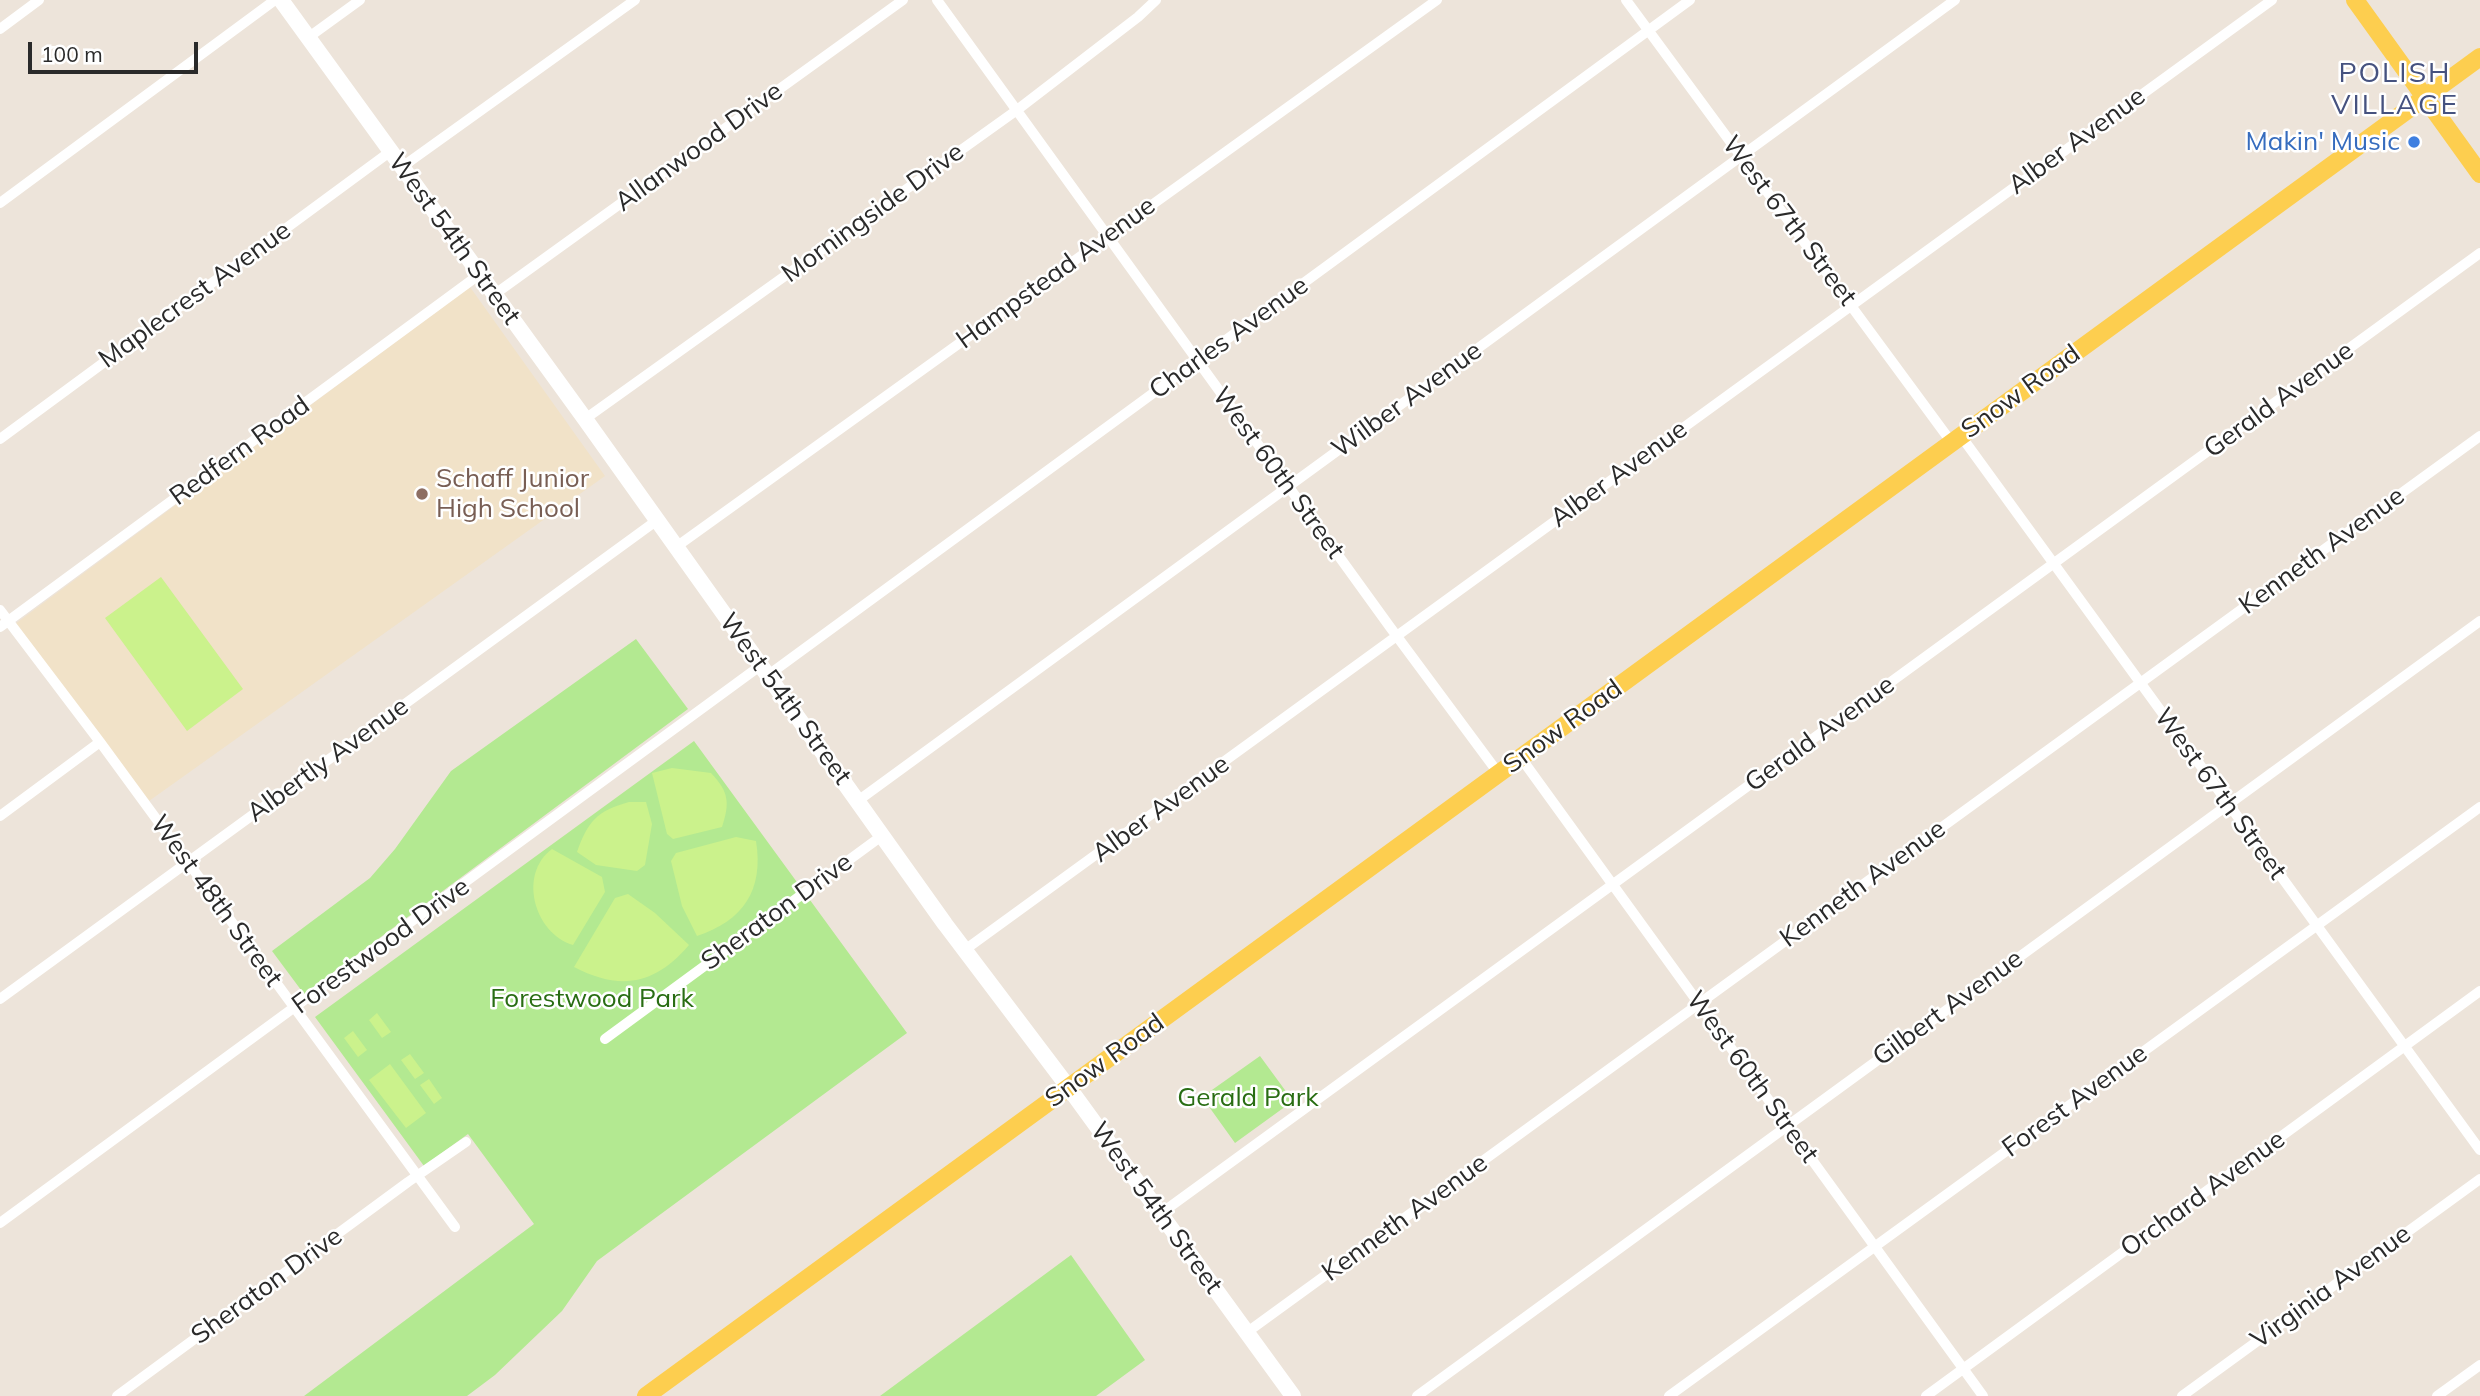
<!DOCTYPE html>
<style>
body{margin:0}
#map{position:relative;width:2480px;height:1396px;overflow:hidden;background:#ede4da;font-family:Mulish,sans-serif}
canvas{display:block}
.scale{position:absolute;left:28px;top:42px;width:170px;height:32px;box-sizing:border-box;border:4px solid #2a2a2a;border-top:0;padding-left:9px;font-size:21px;line-height:24px;white-space:nowrap;color:#2a2a2a;-webkit-text-stroke:5px #fff;paint-order:stroke}
</style>
<div id="map">
<canvas width="2480" height="1396"></canvas>
<div class="scale">100 m</div>
</div>
<script>
const context = document.querySelector('canvas').getContext('2d');
context.lineJoin = 'round';
function fillPath(path, color) { context.fillStyle = color; context.fill(path, 'evenodd'); }
function strokePath(path, color, width, dash) { context.strokeStyle = color; context.lineWidth = width; context.lineCap = dash ? 'butt' : 'round'; context.setLineDash(dash || []); context.stroke(path); }
function drawText(font, color, halo, rows, align = 'center') {
  context.font = font + ' Mulish,sans-serif'; context.lineWidth = 5; context.setLineDash([]); context.textBaseline = 'middle'; context.strokeStyle = halo; context.fillStyle = color; for (const [text, x, y, turn = 0] of rows) {
    context.save(); context.translate(x, y); context.rotate((+turn || 0) * Math.PI / 180); context.textAlign = isNaN(turn) ? turn : align; if (halo) context.strokeText(text, 0, 0); context.fillText(text, 0, 0); context.restore();
  }
}
fillPath(new Path2D(`
 M470,287L605,476L149,801L15,624Z`), '#f1e2c8');
fillPath(new Path2D(`
 M636,639L688,709L304,994L272,951L370,878L395,849L451,771Z
 M694,741L907,1033L597,1261L562,1311L495,1375L467,1396H304L534,1224L468,1134L424,1166L315,1017Z
 M1260,1056L1293,1101L1235,1143L1202,1097Z
 M1071,1255L1145,1360L1096,1396H880Z`), '#b3e991');
fillPath(new Path2D(`
 M161,577L243,689L187,731L105,618Z
 M672,768L711,773C729,792 730,803 722,827L673,839L667,834L652,773Z
 M629,802H646L652,824L645,865L637,871L596,865L577,852C588,821 597,811 629,802Z
 M736,837L756,841C764,890 743,921 697,936L682,906L671,861L676,853Z
 M552,849L602,877L605,892L573,945C534,933 518,874 552,849Z
 M628,894L655,913L689,945C655,985 620,991 574,967L615,898Z
 M377,1013L391,1032L382,1038L369,1020Z
 M353,1031L367,1050L358,1057L344,1038Z
 M410,1054L424,1073L415,1079L401,1060Z
 M390,1064L426,1113L406,1128L369,1080Z
 M429,1079L442,1098L434,1104L420,1085Z`), '#cbf28c');
strokePath(new Path2D(`
 M937,0L1390,627L1499,774
 M1626,0L1952,443
 M0,29L39,0
 M309,37L360,0
 M402,167L635,0
 M0,203L275,0
 M495,294L903,0
 M585,419L1017,110L1138,17L1156,0
 M1961,436L2480,1150
 M0,439L391,151
 M676,547L1437,0
 M0,610L100,742L455,1227
 M0,627L480,274
 M767,676L1690,0
 M1521,758L1983,1396
 M859,800L1955,0
 M0,816L100,742
 M966,949L2272,0
 M0,999L656,521
 M605,1039L883,835
 M1160,1214L2480,253
 M0,1223L760,666
 M1246,1333L2480,436
 M117,1396L408,1182L466,1142
 M1417,1396L2480,621
 M1669,1396L2480,807
 M1926,1396L2480,991
 M2182,1396L2480,1179
 M2437,1396L2480,1365`), '#fff', 10);
strokePath(new Path2D(`
 M281,0L585,419L945,924L1069,1088L1293,1396`), '#fff', 16);
strokePath(new Path2D(`
 M2355,0L2480,174
 M646,1396L2480,57`), '#fdce4f', 18);
for (const [x, y, r, color] of [
 [2414,142,7,"#3f7fe0"],
 [422,494,7,"#8d6e63"]
]) { const dot = new Path2D(); dot.arc(x, y, r, 0, 2 * Math.PI); context.fillStyle = color; context.fill(dot); strokePath(dot, '#fff', 2.5); }
drawText('26px', '#2a2a2a', '#fff', [
 ["Alber Avenue",2077,141,-36],
 ["Allanwood Drive",699,147,-36],
 ["Morningside Drive",873,213,-36],
 ["West 67th Street",1789,221,53],
 ["West 54th Street",454,239,54],
 ["Hampstead Avenue",1056,273,-36],
 ["Maplecrest Avenue",195,295,-36],
 ["Charles Avenue",1229,338,-36],
 ["Snow Road",2021,392,-36],
 ["Wilber Avenue",1407,400,-36],
 ["Gerald Avenue",2279,400,-36],
 ["Redfern Road",240,451,-36],
 ["West 60th Street",1278,473,54],
 ["Alber Avenue",1619,474,-36],
 ["Kenneth Avenue",2322,551,-36],
 ["West 54th Street",785,699,54],
 ["Snow Road",1563,727,-36],
 ["Gerald Avenue",1820,734,-36],
 ["Albertly Avenue",328,760,-36],
 ["West 67th Street",2220,794,54],
 ["Alber Avenue",1161,809,-36],
 ["Kenneth Avenue",1863,884,-36],
 ["West 48th Street",216,901,54],
 ["Sheraton Drive",777,912,-36],
 ["Forestwood Drive",381,946,-36],
 ["Gilbert Avenue",1948,1008,-36],
 ["Snow Road",1105,1061,-36],
 ["West 60th Street",1752,1077,54],
 ["Forest Avenue",2075,1101,-36],
 ["Orchard Avenue",2203,1194,-36],
 ["West 54th Street",1156,1208,54],
 ["Kenneth Avenue",1405,1218,-36],
 ["Sheraton Drive",267,1286,-36],
 ["Virginia Avenue",2331,1287,-36]
]);
drawText('26px', '#366cbe', '#fff', [
 ["Makin' Music",2400,142]
], 'right');
drawText('26px', '#785e54', '#fff', [
 ["Schaff Junior",436,479],
 ["High School",436,509]
], 'left');
drawText('26px', '#296d13', '#fff', [
 ["Forestwood Park",592,999],
 ["Gerald Park",1248,1098]
]);
context.letterSpacing = '2px';
drawText('28px', '#46527f', '#fff', [
 ["POLISH",2395,74],
 ["VILLAGE",2395,106]
]);
context.letterSpacing = '0px';
</script>
